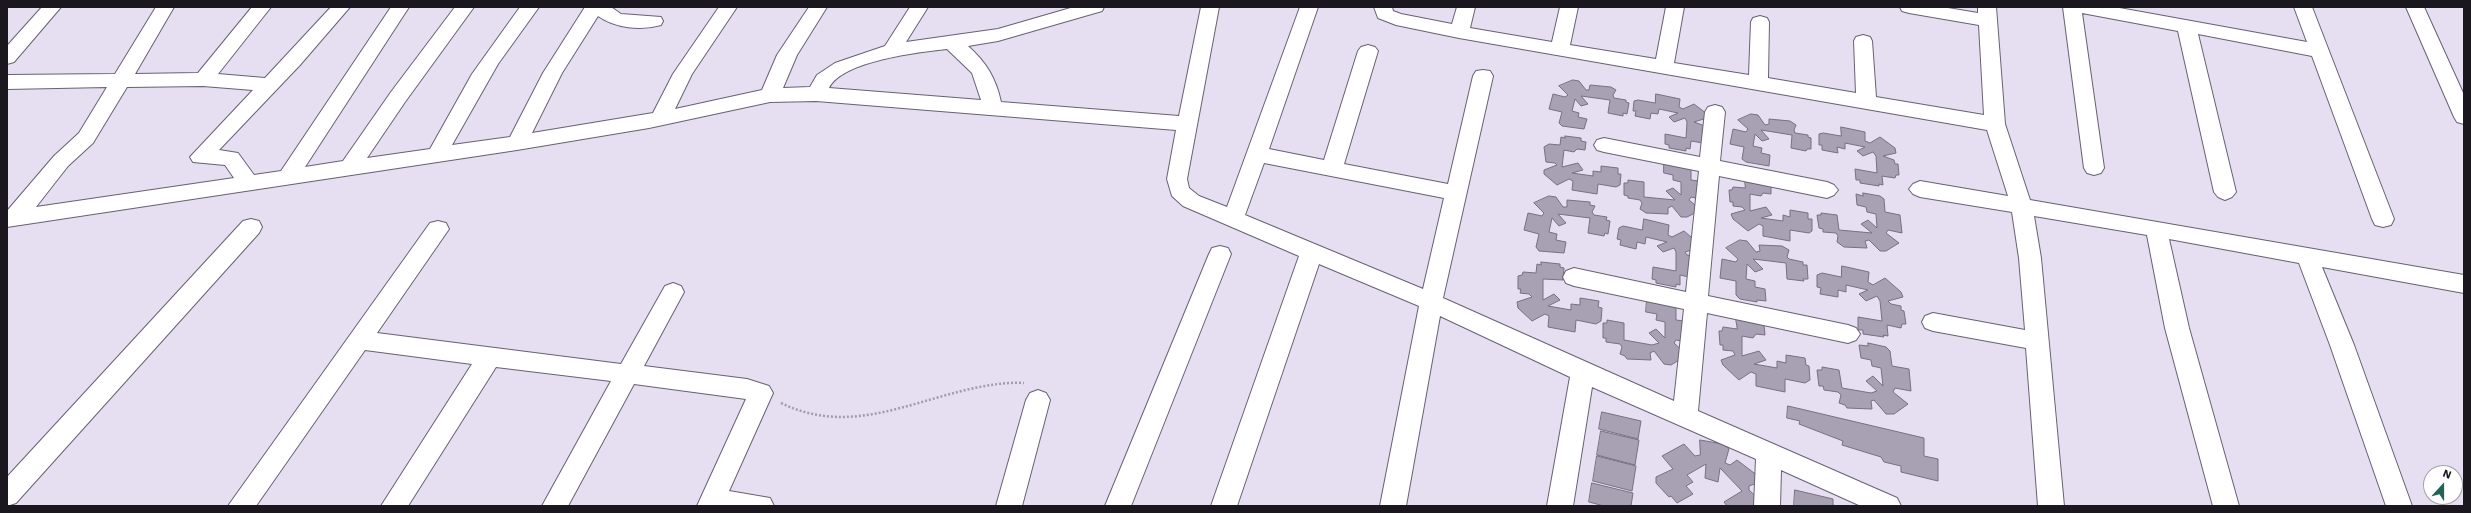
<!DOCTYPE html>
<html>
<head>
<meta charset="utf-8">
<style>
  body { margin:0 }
  #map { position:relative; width:2471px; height:513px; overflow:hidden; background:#e6def1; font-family:"Work Sans",sans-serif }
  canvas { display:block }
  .frame { position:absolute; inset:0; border:8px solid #1a171e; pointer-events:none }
  .north { position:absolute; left:2423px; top:465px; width:40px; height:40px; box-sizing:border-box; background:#fff; border:1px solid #a3a2a5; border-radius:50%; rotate:21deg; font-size:11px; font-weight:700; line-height:16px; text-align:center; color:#1a171e }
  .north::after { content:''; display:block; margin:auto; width:14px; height:18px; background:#206455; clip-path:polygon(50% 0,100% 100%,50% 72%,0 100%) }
</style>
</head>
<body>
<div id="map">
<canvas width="2471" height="513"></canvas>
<div class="frame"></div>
<div class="north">N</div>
</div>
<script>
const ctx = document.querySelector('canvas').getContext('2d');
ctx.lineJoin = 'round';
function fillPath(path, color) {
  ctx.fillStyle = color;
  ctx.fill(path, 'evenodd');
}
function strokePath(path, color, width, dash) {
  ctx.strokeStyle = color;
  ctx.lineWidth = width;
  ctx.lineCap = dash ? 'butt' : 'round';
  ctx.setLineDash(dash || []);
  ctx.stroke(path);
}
const building = new Path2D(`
  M1573 80 1579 81 1586 90H1589L1590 85 1611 87 1616 90 1613 95 1614 98 1626 100V102L1629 103 1627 114 1623 113V116L1608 113 1610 100 1581 96 1588 104 1581 106 1575 99 1572 111 1579 113 1578 117 1587 119 1584 129 1562 126 1559 123 1562 112 1549 109 1553 94 1565 97 1568 95 1559 86Z
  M1656 94 1680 99 1679 107 1683 109 1694 104 1707 114V118L1694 122 1705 126 1703 143 1691 141 1690 149 1686 148V151L1669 148V145L1665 144V134L1686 138 1687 122 1685 118 1674 122 1669 117 1678 113 1659 109 1658 114 1651 113 1650 119 1635 116 1636 111H1633L1634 101 1638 100 1655 103Z
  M1751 114 1758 115 1765 125 1769 124V119L1790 121 1796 125 1794 130 1795 133 1808 135V137L1811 138V149H1807L1806 151 1791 148 1792 135 1761 130 1769 139 1762 141 1755 134 1753 146 1762 148 1761 153 1770 155 1769 166 1746 162 1742 159 1744 147 1730 144 1733 129 1746 132 1748 129 1738 120Z
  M1841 127 1865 132V141L1870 143 1880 137 1895 148 1896 153 1883 156 1894 160 1895 164H1898L1899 175H1896L1895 178 1882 176 1883 185 1879 184V186L1860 183V180H1856L1855 169 1877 173 1876 156 1873 152 1863 156 1857 151 1865 147 1845 143V149L1837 147 1838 153 1822 150V145H1819V134L1823 133 1841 136Z
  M1565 136 1581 138V141L1586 142 1585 150 1577 149 1574 152 1564 150 1562 167 1578 163 1583 170 1572 173 1593 176V171L1601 172V166L1618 168V174H1621L1620 185 1616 187 1598 184 1597 194 1572 190 1573 181 1569 179 1557 185 1544 174V170L1557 165 1555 163 1546 162 1544 147 1549 144 1560 145 1561 137 1565 138Z
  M1664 163 1691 168V180L1706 182 1705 200 1691 197 1689 200 1701 210 1687 217H1681L1672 206 1668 208V214L1646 213 1640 209 1642 203 1640 200 1628 198V196L1624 195V183H1628V180L1644 182V197L1675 200 1666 191 1673 188 1681 195V182L1673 180V175L1664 173Z
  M1745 180 1771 185V194L1763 193 1761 196 1750 194V211L1766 207 1772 215 1761 218 1783 221V215L1790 217V210L1808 213V219H1812V231L1809 233 1790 230V241L1763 236V226L1759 224 1748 231 1733 219 1731 214 1745 210 1742 207 1733 206V202H1730L1729 190H1732L1733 187 1745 188Z
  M1863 193 1880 196 1884 199 1885 212 1900 215 1902 233 1888 230 1886 233 1899 243 1886 251H1880L1869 240 1865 241 1867 248 1844 247 1837 242 1838 236 1836 233 1823 232V229L1819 228 1817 215H1821V213L1837 215 1839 230 1872 233 1861 224 1868 220 1877 228 1876 214 1867 212 1866 207 1857 205 1856 194 1863 196Z
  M1549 196 1556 197 1563 207H1567V200L1590 202V205L1595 206 1592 212 1594 215 1607 217 1606 220 1610 221 1608 234 1605 233 1604 236 1588 233 1590 218 1558 214 1566 223 1559 226 1552 218 1549 232 1557 234 1556 240 1566 242 1564 253 1539 251 1536 247 1539 234 1524 230 1528 213 1542 216 1544 213 1534 203Z
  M1644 219 1669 225 1668 235 1672 237 1684 231 1698 243 1699 248 1685 252 1687 255 1696 257 1693 278 1680 275V285L1676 284V287L1656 283V280L1652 279 1653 267 1676 271V252L1674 248 1663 252 1657 246 1667 242 1646 237 1645 244 1637 242 1636 249 1620 245 1621 240 1617 239 1619 228 1623 226 1642 230Z
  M1740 240 1747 241 1756 252 1760 251 1759 245 1782 246 1789 250 1787 257 1789 259 1803 262V265H1807L1808 279H1803L1804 281 1787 279 1786 263 1753 259 1763 269 1755 272 1747 264 1746 279 1755 281V287L1765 289 1766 301 1757 300V302L1740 299 1736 295V281L1720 278 1722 259 1736 262 1738 259 1726 248Z
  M1541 262 1560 264V267L1564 268 1563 280 1543 279V300L1554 294 1560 300 1548 306 1571 310V304L1580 305V298L1599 301 1598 307 1602 308 1601 321 1596 324 1576 320 1575 332 1548 327 1549 316 1545 314 1532 321 1518 308 1517 302 1532 297 1529 294 1520 293 1521 289H1518V276L1522 275 1523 272 1536 273 1537 264 1541 265Z
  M1842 266 1869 272 1868 282 1873 285 1885 278 1901 292 1903 297 1888 301 1891 304 1901 306V310L1904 311 1906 324H1902L1901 328 1887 325 1888 336 1883 335 1884 337 1863 334V330H1858V317L1882 321 1880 301 1877 296 1866 301 1859 294 1868 290 1846 285V292L1838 290V297L1820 294 1821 288 1817 287V275L1822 273 1841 277Z
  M1647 299 1676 305V320L1692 322 1691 343 1676 340 1674 343 1687 355 1671 365 1664 364 1654 351 1650 353 1651 360 1627 359 1625 356 1620 354 1622 347 1620 344 1606 342V338H1603V323H1607V320L1624 323V340L1652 345 1659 343 1649 333 1656 329 1665 338V322L1656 320 1657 314 1646 312Z
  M1736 319 1764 325 1765 335 1756 334 1753 338 1742 336V356L1759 351 1766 360 1754 364 1777 368V361L1786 363V355L1805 358 1806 365 1809 366 1810 380 1805 383 1785 379V392L1756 386V374L1751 372 1739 380 1723 365 1721 360 1735 355 1733 351 1723 350V345H1720L1719 331H1722L1723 327 1737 329Z
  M1868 343 1886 347 1890 351 1892 366 1909 369 1911 391 1895 388 1893 392 1908 404 1894 414H1886L1874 400 1871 401 1872 409 1847 408 1845 405 1839 403 1841 395 1838 392 1824 390 1823 386H1819L1817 370H1822V367L1839 370 1842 388 1871 393 1877 391 1866 381 1873 376 1883 386 1881 368 1872 366 1871 360 1861 358 1859 345 1868 346Z
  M1788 406 1924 438V456L1938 459V481L1901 472V466L1884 462 1881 457 1842 445 1843 441 1799 424 1800 421 1787 418Z
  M1602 412 1641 421 1638 439 1599 429Z
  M1601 431 1639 440 1635 465 1597 455Z
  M1700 440 1723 444 1729 449 1725 463 1730 465 1737 460 1758 476 1760 482 1749 486V490L1762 502 1760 506H1727L1724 502 1742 491 1720 468 1718 482 1705 478 1706 464 1687 475 1693 482 1686 486 1693 494 1677 503 1671 496 1669 497 1656 483V477L1673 469 1662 456 1684 444 1695 456 1700 455Z
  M1597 456 1636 466 1632 491 1593 481Z
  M1592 483 1633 493 1631 506H1604L1589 502Z
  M1795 490 1833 499V505L1836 506H1794Z`);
fillPath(building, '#a8a1b3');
strokePath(building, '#777081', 1);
const minor = new Path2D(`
  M42 7H61L14 62 7 64V46Z
  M156 7H174L135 74 198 73 252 7H271L218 74 265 78 331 7H350L300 65 219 150 238 153 254 175 281 171 391 7H409L305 167 343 161 391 92 455 7H474L405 102 367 158 430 149 472 74 520 7H539L498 64 452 145 510 137 543 73 585 7H611L621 14 661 17 663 21 661 25C640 31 615 28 598 16L562 73 532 133 653 113 673 74 719 7H737L692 74 675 109 762 90 777 55 809 7H827L797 55 783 88 810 87 817 75 835 63 885 46 910 7H928L906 42 998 29 1074 7H1104L1102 11 998 41 968 46C986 62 996 78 1001 102L1179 116 1201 7H1219L1187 179 1189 188 1199 196 1227 207 1300 7H1318L1269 149 1324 160 1358 51 1361 47 1368 45 1375 47 1378 51 1344 164 1448 184 1473 76 1476 71 1483 70 1490 71 1493 76 1443 298 1674 401 1684 309 1574 286 1566 283 1563 277 1566 271 1574 268 1686 292 1699 171 1604 152 1597 150 1594 145 1597 140 1604 138 1700 157 1705 112 1708 107 1715 105 1722 107 1725 112 1720 161 1827 182 1834 185 1838 190 1834 195 1827 198 1719 176 1708 296 1848 325 1856 328 1860 334 1856 340 1848 343 1707 313 1698 411 1897 498 1901 506H1861L1781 470 1780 506H1754L1756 459 1592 387 1573 506H1547L1570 377 1440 316 1406 506H1380L1419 306 1319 264 1237 506H1211L1299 256 1183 206 1172 196 1167 179 1176 130 816 101 770 102 649 128 517 150 7 227V211L54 156 79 133 107 87 7 89V75L115 74ZM947 49 972 73 981 100 829 88C842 61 919 52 947 49ZM203 86 253 90 190 157 193 162 225 165 234 178 36 207 68 166 93 143 127 87ZM1264 163 1444 198 1423 289 1245 215Z
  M1374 7H1392L1393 11 1401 14 1452 24 1457 7H1475L1470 28 1552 42 1560 7H1578L1570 45 1656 59 1666 7H1684L1674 63 1749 75 1751 22 1753 18 1760 16 1767 18 1769 22 1768 78 1856 93 1854 41 1856 37 1863 35 1870 37 1872 41 1876 97 1984 115 1979 25 1909 13 1902 11 1900 7H1942L1978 13V7H1996L2005 124 2030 200 2464 275V293L2322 267 2354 345 2412 506H2386L2330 345 2299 263 2169 239 2189 328 2239 506H2213L2165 328 2147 235 2034 216 2041 258 2064 506H2038L2026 348 1933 331 1925 328 1922 322 1925 316 1933 313 2025 330 2019 258 2012 212 1920 197 1913 194 1909 189 1913 184 1920 181 2008 196 1987 130 1459 38 1396 25 1378 18Z
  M2063 7H2114L2307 42 2294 7H2312L2394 219 2391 225 2383 227 2375 225 2372 219 2312 56 2198 34 2236 192 2232 197 2225 200 2218 197 2214 192 2178 31 2082 13 2104 168 2101 173 2094 175 2087 173 2084 168Z
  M2406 7H2424L2464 95V124L2457 122 2454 117Z
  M251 219 259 221 262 227 259 233 16 503 7 506V477L243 221Z
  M438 221 446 223 449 229 377 333 621 364 665 286 673 283 681 286 684 292 644 366 747 379 769 386 773 393 729 491 770 498 774 506H697L746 399 634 384 568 506H542L611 381 496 367 408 506H381L472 364 365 350 256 506H228L430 223Z
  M1220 246 1228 248 1231 254 1131 506H1105L1209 254 1212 248Z
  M1038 390 1046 393 1050 400 1022 506H996L1026 400 1030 393Z`);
strokePath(minor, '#686172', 2);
strokePath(new Path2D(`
  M781 403C847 435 904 404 970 389 988 385 1006 382 1024 383`), '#a29cab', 2.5, [2, 2]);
fillPath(minor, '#fff');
</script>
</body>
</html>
